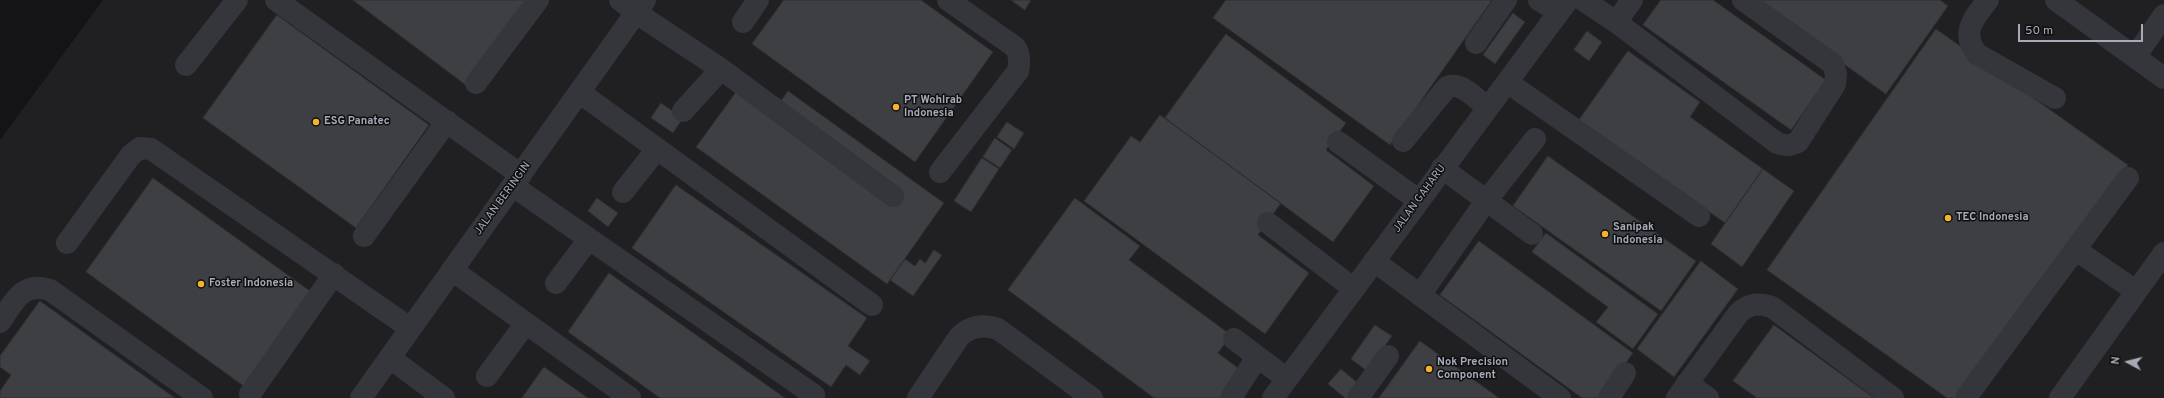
<!DOCTYPE html>
<html>
<head>
<meta charset="utf-8">
<style>
  body { margin:0 }
  #map { position:relative; width:2164px; height:398px; overflow:hidden; background:#141416; font-family:Overpass,sans-serif }
  canvas { display:block }
  .north { position:absolute; left:2108px; top:342px; width:40px; height:40px; -webkit-text-stroke:3px #0f0f11; paint-order:stroke; rotate:277deg; font-size:11px; font-weight:700; line-height:16px; text-align:center; color:#a6abb7 }
  .north::after { content:''; display:block; margin:auto; width:14px; height:18px; background:#a6abb7; clip-path:polygon(50% 0,100% 100%,50% 72%,0 100%) }
  .scale { position:absolute; left:2018px; top:24px; width:125px; height:18px; box-sizing:border-box; border:2px solid #a6abb7; border-top:0; padding-left:5px; font-size:12px; line-height:14px; white-space:nowrap; color:#a6abb7; -webkit-text-stroke:3px #0f0f11; paint-order:stroke }
</style>
</head>
<body>
<div id="map">
<canvas width="2164" height="398"></canvas>
<div class="north">N</div>
<div class="scale">50 m</div>
</div>
<script>
const ctx = document.querySelector('canvas').getContext('2d');
ctx.lineJoin = 'round';
function fillPath(path, color) {
  ctx.fillStyle = color;
  ctx.fill(path, 'evenodd');
}
function strokePath(path, color, width, dash) {
  ctx.strokeStyle = color;
  ctx.lineWidth = width;
  ctx.lineCap = dash ? 'butt' : 'round';
  ctx.setLineDash(dash || []);
  ctx.stroke(path);
}
function drawText(font, color, halo, rows, align = 'center') {
  ctx.font = font + ' Overpass,sans-serif';
  ctx.lineWidth = 3;
  ctx.setLineDash([]);
  ctx.textBaseline = 'middle';
  ctx.strokeStyle = halo;
  ctx.fillStyle = color;
  for (const [text, x, y, turn = 0] of rows) {
    ctx.save();
    ctx.translate(x, y);
    ctx.rotate((+turn || 0) * Math.PI / 180);
    ctx.textAlign = isNaN(turn) ? turn : align;
    if (halo) ctx.strokeText(text, 0, 0);
    ctx.fillText(text, 0, 0);
    ctx.restore();
  }
}
fillPath(new Path2D(`
  M103 0H2164V398H0V140Z`), '#202023');
const building = new Path2D(`
  M353 0H536L470 88Z
  M784 0H921L993 52 915 162 752 44Z
  M1011 0H1031L1025 10Z
  M1226 0H1492L1390 145 1213 18Z
  M1661 0H1713L1826 80 1791 130 1643 25Z
  M1755 0H1940L1948 6 1886 94Z
  M1513 13 1525 22 1495 64 1483 55Z
  M277 15 429 125 356 228 203 118Z
  M1936 29 2128 165 1965 398H1947L1767 270Z
  M1587 31 1602 42 1589 61 1574 50Z
  M1226 34 1346 123 1326 150 1374 186 1333 242 1165 118Z
  M1628 51 1700 102 1690 117 1763 169 1725 223 1579 120Z
  M788 91 944 203 887 284 696 147 736 92 770 117Z
  M661 103 683 118 673 133 651 118Z
  M1160 115 1281 203 1258 235 1309 273 1265 334 1084 201 1131 136 1140 142Z
  M1007 122 1024 133 1014 149 997 137Z
  M995 138 1012 150 1000 168 983 157Z
  M1548 156 1696 261 1661 311 1513 206Z
  M982 158 999 169 971 212 954 201Z
  M1763 169 1794 191 1742 267 1711 244Z
  M153 178 317 296 249 390 86 272Z
  M676 185 867 318 848 346 870 361 860 375 846 365 831 387 632 248Z
  M597 198 618 213 608 227 588 211Z
  M1075 198 1140 246 1129 260 1231 335 1218 353 1242 371 1222 398H1154L1008 290Z
  M1546 233 1658 314 1633 349 1596 322 1608 307 1532 252Z
  M1479 241 1633 353 1601 398H1582L1440 295Z
  M934 250 942 255 913 296 890 280 905 259 915 266 920 259 925 263Z
  M1701 261 1738 289 1674 377 1637 349Z
  M609 273 785 398H660L568 332Z
  M40 301 175 398H0V391L11 375 0 367V356Z
  M1375 325 1392 336 1367 371 1351 359Z
  M1774 325 1874 398H1757L1733 381Z
  M1420 341 1499 398H1379Z
  M544 367 588 398H522Z
  M1341 369 1360 385 1350 398H1345L1328 384Z`);
fillPath(building, '#3e3f43');
strokePath(building, '#2e2e32', 1);
strokePath(new Path2D(`
  M276 0 521 175
  M620 0 635 12 721 69 893 196
  M1539 0 1559 12
  M1583 0 1616 22 1777 143C1785 146 1790 146 1798 142L1835 84 1836 74 1833 64 1743 0
  M1988 0C1974 18 1960 32 1977 54L2055 98
  M2056 0 2164 78
  M743 22 758 0
  M1616 22 1632 0
  M1476 43 1506 0
  M2135 57 2164 15
  M186 65 237 0
  M1507 82 1699 216
  M476 83 538 0
  M579 92 872 305
  M683 111 721 69
  M1403 141 1447 87C1461 81 1476 99 1487 107
  M1338 142 1418 200
  M1442 168 1532 234
  M940 172 1018 71C1020 62 1020 54 1015 47L948 0
  M513 186 814 395
  M623 192 657 149
  M1268 223 1354 289
  M364 236 447 121
  M67 243 131 155 140 148 151 149 410 328
  M2076 250 2136 291
  M1374 261 1560 398
  M452 270 630 398
  M556 283 589 239
  M1420 295 1486 201 1535 139
  M0 322C14 302 22 281 50 290L202 398
  M1234 339 1287 379
  M390 358 444 398
  M487 376 526 323
  M1687 383 1708 398
  M250 394 334 274
  M1967 396 2128 178
  M361 398 645 0
  M918 398 959 337C970 326 983 324 998 329L1092 398
  M1231 398 1257 357
  M1273 398 1568 0
  M1358 398 1388 356
  M1609 398 1625 373
  M1677 398 1738 314C1748 303 1758 303 1772 307L1893 398
  M2060 398 2164 253`), '#35363b', 22);
for (const [x, y, r, color] of [
  [896,107,4,"#f7b12c"],
  [316,122,4,"#f7b12c"],
  [1948,218,4,"#f7b12c"],
  [1605,234,4,"#f7b12c"],
  [201,284,4,"#f7b12c"],
  [1429,369,4,"#f7b12c"]
]) {
  const dot = new Path2D();
  dot.arc(x, y, r, 0, 2 * Math.PI);
  ctx.fillStyle = color;
  ctx.fill(dot);
  strokePath(dot, '#0f0f11', 1.5);
}
drawText('bold 11px', '#a6abb7', '#0f0f11', [
  ["PT Wohlrab",904,101],
  ["Indonesia",904,114],
  ["ESG Panatec",324,122],
  ["TEC Indonesia",1956,218],
  ["Sanipak",1613,228],
  ["Indonesia",1613,241],
  ["Foster Indonesia",209,284],
  ["Nok Precision",1437,363],
  ["Component",1437,376]
], 'left');
drawText('11px', '#a6abb7', '#0f0f11', [
  ["JALAN BERINGIN",503,199,-54],
  ["JALAN GAHARU",1420,199,-54]
]);
</script>
</body>
</html>
